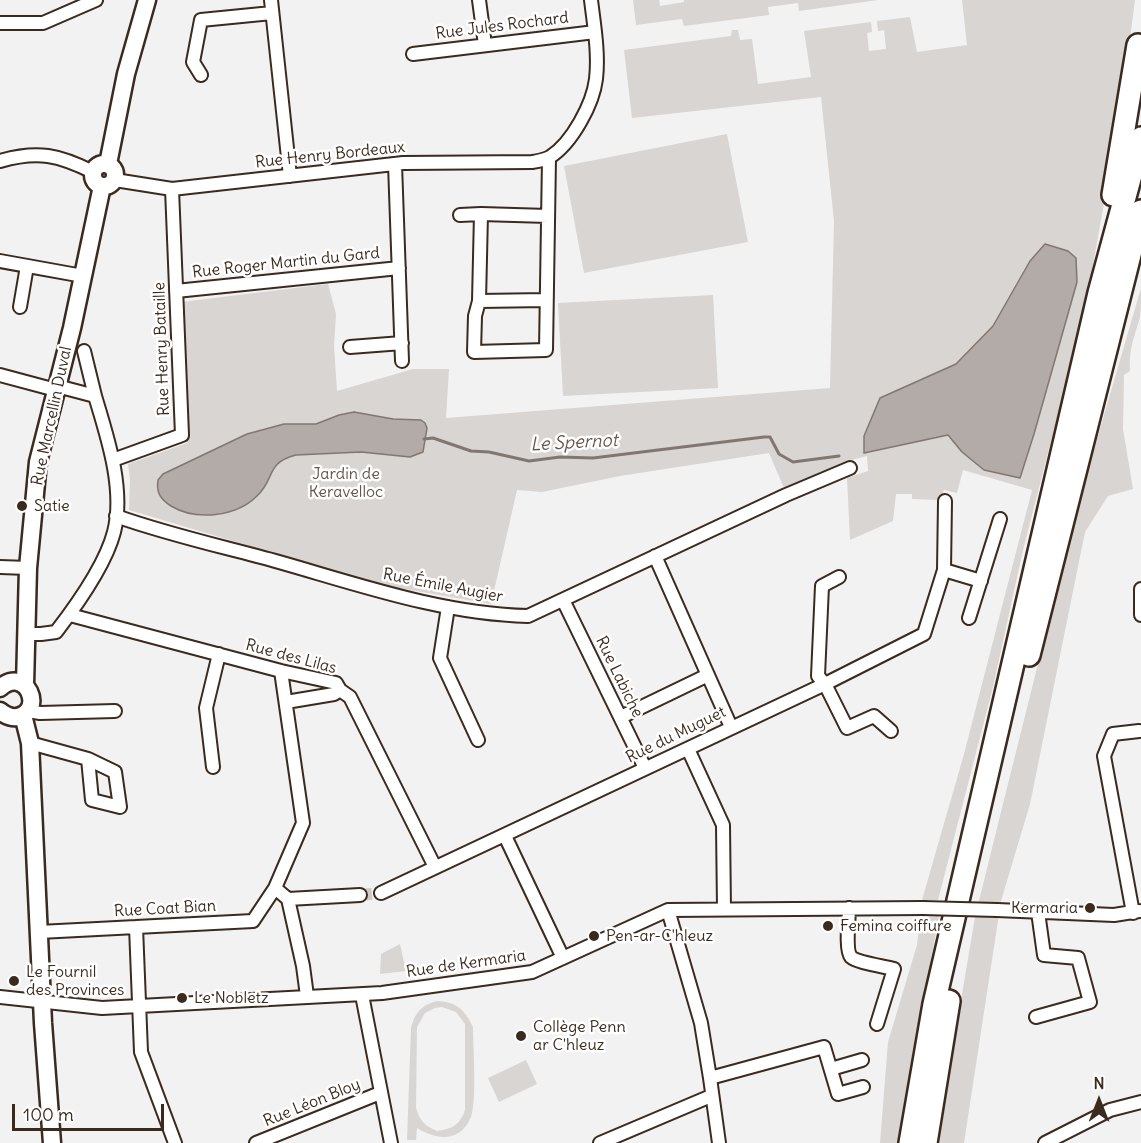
<!DOCTYPE html>
<html>
<head>
<meta charset="utf-8">
<style>
  body { margin:0 }
  #map { position:relative; width:1141px; height:1143px; overflow:hidden; background:#f3f2f2; font-family:Delius,sans-serif }
  canvas { display:block }
  .north { position:absolute; left:1069px; top:1071px; width:60px; height:60px; -webkit-text-stroke:4px #fff; paint-order:stroke; rotate:0deg; font-size:16px; font-weight:700; line-height:24px; text-align:center; color:#3b2a1e }
  .north::after { content:''; display:block; margin:auto; width:21px; height:27px; background:#3b2a1e; clip-path:polygon(50% 0,100% 100%,50% 72%,0 100%) }
  .scale { position:absolute; left:12px; top:1104px; width:152px; height:27px; box-sizing:border-box; border:3px solid #3b2a1e; border-top:0; padding-left:8px; font-size:18px; line-height:21px; white-space:nowrap; color:#3b2a1e; -webkit-text-stroke:4px #fff; paint-order:stroke }
</style>
</head>
<body>
<div id="map">
<canvas width="1141" height="1143"></canvas>
<div class="north">N</div>
<div class="scale">100 m</div>
</div>
<script>
const ctx = document.querySelector('canvas').getContext('2d');
ctx.lineJoin = 'round';
function fillPath(path, color) {
  ctx.fillStyle = color;
  ctx.fill(path, 'evenodd');
}
function strokePath(path, color, width, dash) {
  ctx.strokeStyle = color;
  ctx.lineWidth = width;
  ctx.lineCap = dash ? 'butt' : 'round';
  ctx.setLineDash(dash || []);
  ctx.stroke(path);
}
function drawText(font, color, halo, rows, align = 'center') {
  ctx.font = font + ' Delius,sans-serif';
  ctx.lineWidth = 5;
  ctx.setLineDash([]);
  ctx.textBaseline = 'middle';
  ctx.strokeStyle = halo;
  ctx.fillStyle = color;
  for (const [text, x, y, turn = 0] of rows) {
    ctx.save();
    ctx.translate(x, y);
    ctx.rotate((+turn || 0) * Math.PI / 180);
    ctx.textAlign = isNaN(turn) ? turn : align;
    if (halo) ctx.strokeText(text, 0, 0);
    ctx.fillText(text, 0, 0);
    ctx.restore();
  }
}
fillPath(new Path2D(`
  M633 0H659L660 6 684 2V0H878L799 11 798 3 768 7 769 15 684 26 682 19 636 25Z
  M962 0H1135L1129 46 1132 48 1085 309 1023 550 993 687 938 900H922L964 754 1032 490 963 470 957 493 944 490 939 500 912 499V494H896L893 521 850 540 847 478 868 471 867 456 844 462 784 488 769 453 620 476 542 492 517 490 491 604 399 588 307 563 129 510 130 480 128 464 187 443 181 302 328 284 336 314 334 346 337 391 413 369H449L446 418 830 388 834 221 821 97 632 118 624 50 731 36 732 30H738L740 40 752 39 758 84 811 77 804 31 871 22 872 32 867 33 869 51 886 49 884 30 878 31 877 21 910 17 917 52 967 45Z
  M727 134 748 242 584 273 564 166Z
  M1141 288C1141 297 1141 308 1140 317 1134 339 1129 347 1130 371L1124 375 1123 429 1133 489 1108 496 1085 532 1030 804 1001 901 964 1143H937L975 917 999 820 1077 508Z
  M713 295 718 388 563 396 558 303Z
  M939 916 919 1025 901 1143H880L888 1042 917 945 920 917Z
  M400 944 406 971 380 974 381 954Z
  M437 1001C457 1002 465 1010 473 1027 473 1047 477 1100 471 1117 460 1143 437 1140 417 1128L416 1140H407L411 1028C415 1012 422 1005 437 1001ZM442 1007 456 1012 465 1024V1110C460 1125 452 1129 437 1131 425 1126 420 1121 416 1108L417 1027 425 1013 435 1008Z
  M526 1060 537 1084 499 1102 488 1078Z`), '#d8d5d2');
const water = new Path2D(`
  M1045 244 1068 251 1076 258 1077 282 1034 434 1020 478 984 470 962 452 948 435 864 453V436L880 398 956 364 993 326 1030 261Z
  M354 412 393 419 421 420 425 423 427 428 423 452 410 457 361 452 296 455C265 463 276 478 257 496 236 517 196 521 171 506 160 499 156 492 158 480L163 474 247 434 284 424H316L339 415Z`);
fillPath(water, '#b2aba7');
strokePath(water, '#827770', 1.5);
strokePath(new Path2D(`
  M424 439 433 438 471 451 489 452 529 461 560 457 593 458 764 437H770L779 454 793 462 839 456`), '#827770', 3);
strokePath(new Path2D(`
  M360 895 381 893`), '#cecac8', 12, [12, 6]);
const street = new Path2D(`
  M271 0 290 176
  M479 0 485 45
  M0 23H43L96 0
  M413 54 595 32
  M201 75 193 62 201 20 272 13
  M0 161C38 150 59 155 93 172
  M395 164 402 361
  M115 180 172 189 403 163 532 162C538 161 545 160 550 157 572 143 593 104 596 79 599 53 594 25 591 0
  M460 215 481 214
  M548 216 481 214 479 301 475 316 474 352 546 350 549 158
  M0 261 83 276
  M176 291 399 268
  M479 301 546 300
  M20 307 27 266
  M350 347 402 343
  M84 351 95 396
  M0 375 56 390
  M113 460 182 435 172 189
  M116 516C169 535 225 547 279 562 360 585 443 614 528 616L786 495 850 468
  M655 556 731 727
  M0 567 28 568
  M944 570 945 501
  M839 577 822 586 818 676 825 684 847 728 874 716 891 731
  M1141 589V615
  M563 600 645 768
  M448 607 440 658 478 740
  M70 615 281 671 336 683 340 690 350 697 435 867
  M969 618 1000 519
  M26 634H41L56 632C76 606 106 563 114 532 125 489 107 436 95 396L57 386
  M286 702 334 694 340 690
  M28 711 40 713 115 711
  M621 717 708 675
  M30 743 88 759 92 800 120 807 115 772 88 759
  M688 749 723 825 724 909
  M213 767 206 708 219 654
  M505 836 563 958
  M275 888 288 899 303 966 307 996
  M381 893 825 684 924 634 944 570 981 581
  M288 899 360 895
  M849 908C849 918 845 950 851 957 858 963 884 966 894 969L877 1024
  M668 910 701 1023 710 1078 719 1143
  M997 910 1114 915 1139 911
  M1133 913 1104 756 1113 734 1139 731
  M136 927 141 1052 175 1143
  M39 932 253 921 275 888 303 823 281 671
  M362 995 391 1143
  M0 997 102 1008 382 993 532 972 668 910 923 908
  M1036 1017 1090 1002 1078 958 1044 955 1038 912
  M831 1069 862 1060
  M710 1078 824 1047 838 1094 863 1087
  M256 1143 380 1093
  M600 1143 711 1096
  M1045 1143 1110 1110 1141 1102`);
const secondary = new Path2D(`
  M93 175a11 11 0 1 1 22 0a11 11 0 1 1-22 0Z
  M108 164 126 74 147 0
  M25 685 28 568 38 462 72 328 102 186
  M0 688C26 665 46 711 17 717 10 718 5 715 0 711
  M23 715 30 743 43 1023 52 1143`);
const highway = new Path2D(`
  M1113 195 1138 45
  M1029 655 1141 211
  M910 1143 934 1004 1099 293 1141 138
  M926 1143 949 1001`);
strokePath(street, '#3b2a1e', 16);
strokePath(secondary, '#3b2a1e', 21);
strokePath(highway, '#3b2a1e', 26);
strokePath(street, '#fff', 12);
strokePath(secondary, '#fff', 16);
strokePath(highway, '#fff', 21);
const streetBridge = new Path2D(`
  M923 908 997 910`);
strokePath(streetBridge, '#3b2a1e', 16, []);
strokePath(streetBridge, '#fff', 12);
for (const [x, y, r, color] of [
  [22,506,6,"#3b2a1e"],
  [1090,908,6,"#3b2a1e"],
  [828,926,6,"#3b2a1e"],
  [594,936,6,"#3b2a1e"],
  [14,981,6,"#3b2a1e"],
  [182,998,6,"#3b2a1e"],
  [521,1036,6,"#3b2a1e"]
]) {
  const dot = new Path2D();
  dot.arc(x, y, r, 0, 2 * Math.PI);
  ctx.fillStyle = color;
  ctx.fill(dot);
  strokePath(dot, '#fff', 2);
}
drawText('16px', '#3b2a1e', '#fff', [
  ["Rue Jules Rochard",502,26,-7],
  ["Rue Henry Bordeaux",330,155,-6],
  ["Rue Roger Martin du Gard",286,263,-6],
  ["Rue Henry Bataille",162,349,-92],
  ["Rue Marcellin Duval",52,416,-78],
  ["Rue Émile Augier",443,586,11],
  ["Rue des Lilas",291,657,15],
  ["Rue Labiche",619,677,64],
  ["Rue du Muguet",676,735,-26],
  ["Rue Coat Bian",165,909,-3],
  ["Rue de Kermaria",466,964,-8],
  ["Rue Léon Bloy",312,1103,-22]
]);
drawText('16px', '#62554b', '#fff', [
  ["Jardin de",346,474],
  ["Keravelloc",346,492]
]);
drawText('16px', '#3b2a1e', '#fff', [
  ["Satie",34,506],
  ["Kermaria",1078,908,"right"],
  ["Femina coiffure",840,926],
  ["Pen-ar-C'hleuz",606,936],
  ["Le Fournil",26,972],
  ["des Provinces",26,990],
  ["Le Nobletz",194,998],
  ["Collège Penn",533,1027],
  ["ar C'hleuz",533,1045]
], 'left');
drawText('italic 18px', '#65574e', '#fff', [
  ["Le Spernot",574,443,-3]
]);
</script>
</body>
</html>
